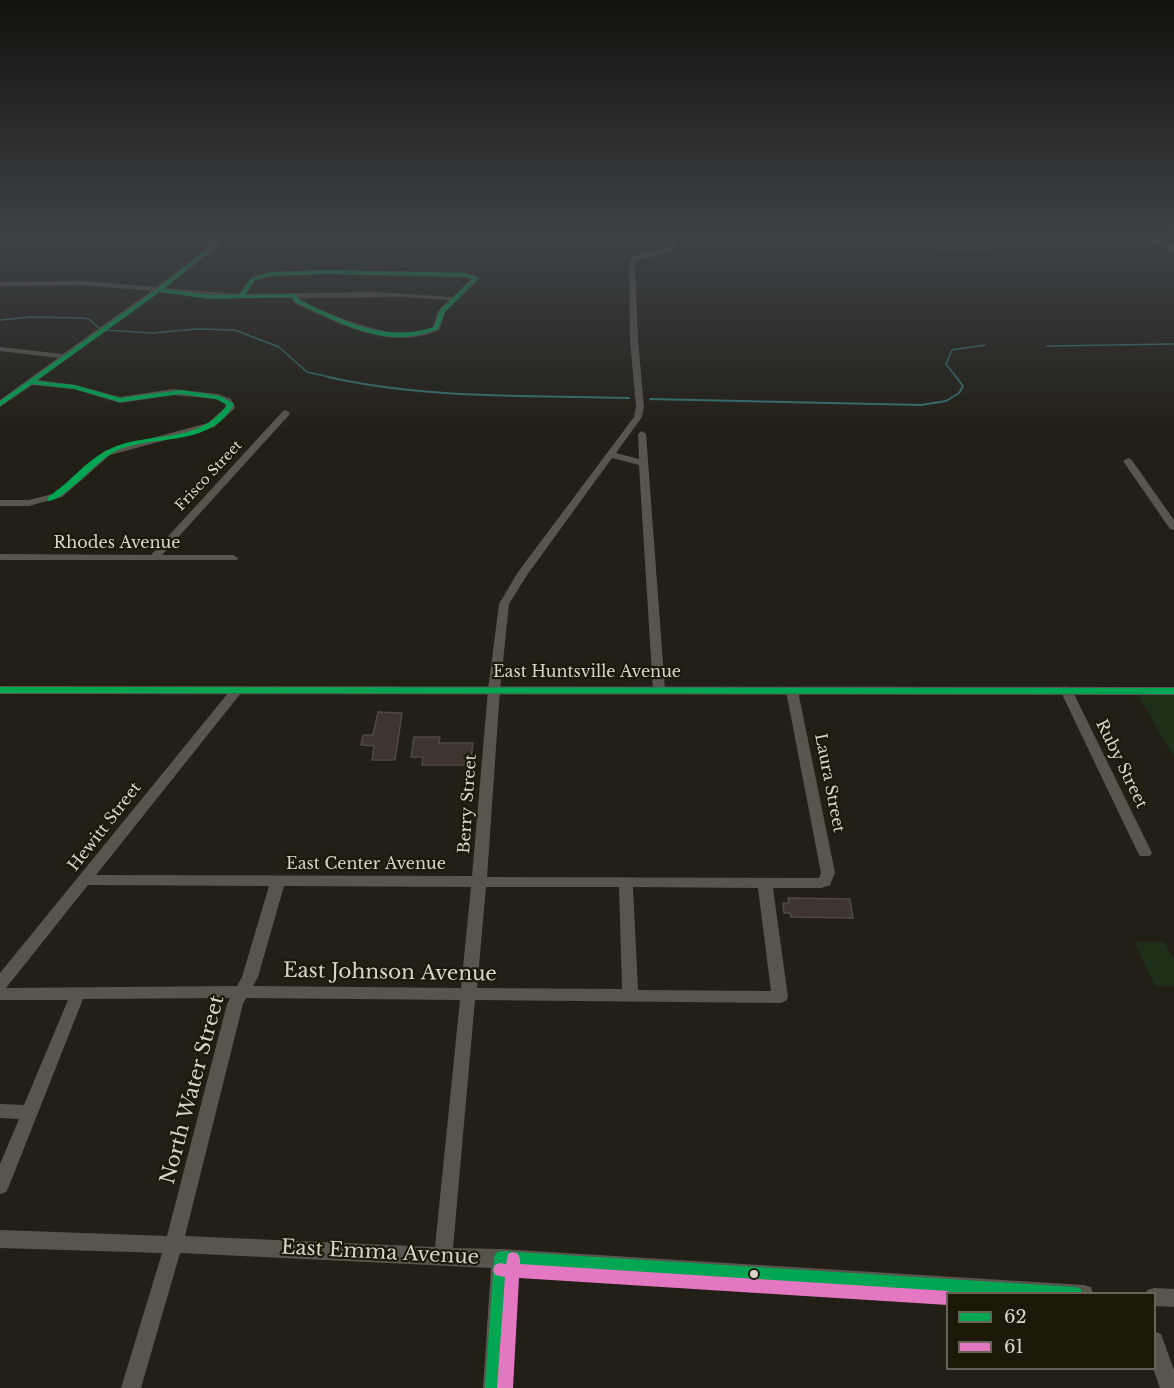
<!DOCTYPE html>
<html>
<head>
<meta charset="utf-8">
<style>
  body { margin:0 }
  #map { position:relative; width:1174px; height:1388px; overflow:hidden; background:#221f17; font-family:"Libre Baskerville",serif }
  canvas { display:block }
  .legend { position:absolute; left:946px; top:1292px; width:210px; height:78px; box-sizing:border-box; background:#1c180a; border:2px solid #676357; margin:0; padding:8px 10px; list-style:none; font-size:18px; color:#d7d4cb }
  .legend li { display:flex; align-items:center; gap:12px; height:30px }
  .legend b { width:30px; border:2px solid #676357 }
</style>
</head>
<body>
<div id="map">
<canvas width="1174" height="1388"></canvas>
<ul class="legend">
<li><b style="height:8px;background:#00a651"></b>62</li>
<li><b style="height:8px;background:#e377c2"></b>61</li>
</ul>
</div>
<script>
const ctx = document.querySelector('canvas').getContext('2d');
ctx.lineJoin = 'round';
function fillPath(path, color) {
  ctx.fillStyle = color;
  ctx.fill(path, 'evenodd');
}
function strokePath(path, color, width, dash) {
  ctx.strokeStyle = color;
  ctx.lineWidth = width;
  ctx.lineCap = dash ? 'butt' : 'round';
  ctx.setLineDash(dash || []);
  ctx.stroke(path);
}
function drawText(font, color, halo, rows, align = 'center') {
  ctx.font = font + ' "Libre Baskerville",serif';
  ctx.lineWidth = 4.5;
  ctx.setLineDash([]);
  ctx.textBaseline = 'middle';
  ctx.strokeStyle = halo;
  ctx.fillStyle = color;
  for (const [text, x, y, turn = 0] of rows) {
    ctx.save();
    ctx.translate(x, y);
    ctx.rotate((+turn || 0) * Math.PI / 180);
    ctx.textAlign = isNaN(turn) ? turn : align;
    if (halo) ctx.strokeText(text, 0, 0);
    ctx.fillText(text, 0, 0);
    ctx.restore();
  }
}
fillPath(new Path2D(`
  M781 239H867L871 248 784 247Z
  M929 239H985L994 250H936Z
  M1136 691H1174V758Z
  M1135 942H1165L1174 961V986H1155Z`), '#1e2f19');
strokePath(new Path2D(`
  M0 320 31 317 83 318 89 319 100 329
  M106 330 152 333 197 329 235 330 279 347 307 372 334 378
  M1047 346 1174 344
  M957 378 946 364 952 350 985 345`), '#347070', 1.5);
strokePath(new Path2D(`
  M328 377C425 399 529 395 629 398
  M650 399 921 405 946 401 959 393 963 386 956 377`), '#347070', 2);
const building = new Path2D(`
  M378 712 402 713 395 760H372L374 746 361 745 363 735H373Z
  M414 737H440L439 743H473L470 765H422L423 757H411Z
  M788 898 850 899 853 918 791 917 790 913H784L783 903H789Z`);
fillPath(building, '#3e3430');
strokePath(building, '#4f4a46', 1.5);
fillPath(new Path2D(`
  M0 239H136L133 241 0 242Z
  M199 239H230L225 241 218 248 164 288 239 294 251 278 271 272 327 270 466 273 480 278 445 312 439 330C391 352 338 323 294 303L292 298 221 297 159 292 38 380 75 385 120 397 173 389 218 394 231 399 235 407 234 409 214 427 110 455 62 497 29 506H0V500H29L56 493 104 451 208 423 226 407 225 403 216 399 173 395 120 403 74 389 32 385 0 407V400L58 358 0 351V347L63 354 151 291 82 285 0 286V282L82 281 156 287 218 241H202ZM327 274 466 277 471 279 453 297 375 292 246 294 255 280 271 276ZM402 297 449 300 438 311 433 327C424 331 416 334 406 334 382 334 317 312 299 298Z
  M672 239H678L673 251 635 261 638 340 644 407 642 417 616 453 639 459 638 434 642 431 646 434 665 690 659 694 653 690 639 465 612 458 527 575 509 604 500 690 487 877 819 878 821 873 786 691 792 687 798 691 835 873 830 885 821 888H773L788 997 786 1001 780 1003 475 1000 453 1248 501 1249 1084 1285 1091 1287 1093 1294 948 1295 510 1269 503 1388H483L491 1268 180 1253 141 1388H121L162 1253 0 1248V1230L167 1236 227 1004 230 998 83 999 9 1186 6 1192 0 1194V1164L19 1119 0 1118V1104L24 1105 68 1000H0V973L233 687 237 686 243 690 241 693 96 875 472 876 488 690 499 604 518 572 634 417 636 407 630 340 629 260 635 256 668 249ZM88 885 269 886 242 977 237 986 6 988ZM284 886 471 887 461 988 253 986 258 977ZM486 887H619L622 989 477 988ZM633 887 758 888 771 991 638 990ZM246 998 460 1000 435 1247 185 1236 243 1004Z
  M286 410 290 413 289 415 162 555H233L238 558 237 560H0V554L151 555 283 411Z
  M1128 458 1131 459 1174 520V530L1170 529 1123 461Z
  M1066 686 1072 690 1152 853 1150 856H1140L1138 853 1060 690Z
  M1154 1288 1174 1289V1307L1154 1306V1294H1146L1147 1290Z
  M1154 1331 1161 1334 1174 1370V1388H1160L1153 1368Z`), '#59554e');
fillPath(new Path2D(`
  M1146 239H1156L1174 246V251Z
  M0 686 1174 687V695L0 694Z`), '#5b554d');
fillPath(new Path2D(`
  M0 239H135L133 240 0 241Z
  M219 239 223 240 164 289 209 295H239L251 278 271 272 327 270 466 273 479 278 445 312 438 329C426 333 414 337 401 337 364 338 328 317 295 302L292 297 209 299 160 292 36 381 75 385 120 398 181 390 220 396 234 404C231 409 227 415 223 419 194 446 148 435 114 452 96 461 64 501 48 501V497C70 483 86 460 110 449 150 430 197 446 227 405L216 399 181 394 120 402 74 389 32 384 0 406V401L157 289ZM327 274 466 277 472 279 440 310 434 327C383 343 344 321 299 300L296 294 245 295 255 280 271 276Z
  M0 687 1174 688V694L0 693Z
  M501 1251 1076 1287 1081 1289 1083 1294H958L508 1265 501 1388H485L494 1258 496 1253Z`), '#00a651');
fillPath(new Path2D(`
  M513 1252 518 1254 520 1259V1264L948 1291 953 1294H948V1305L519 1278 513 1388H497L505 1277 495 1275 493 1270 495 1265 500 1263 506 1264 508 1254Z`), '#e377c2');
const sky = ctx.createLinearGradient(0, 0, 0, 433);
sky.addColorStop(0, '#13110d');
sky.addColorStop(0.55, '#3e4247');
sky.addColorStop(1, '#3e424700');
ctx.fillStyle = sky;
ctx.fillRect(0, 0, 1174, 433);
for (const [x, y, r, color] of [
  [754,1274,5,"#d7d4cb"]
]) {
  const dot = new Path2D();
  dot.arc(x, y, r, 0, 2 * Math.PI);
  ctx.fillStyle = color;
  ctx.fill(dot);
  strokePath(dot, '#1c180a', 2);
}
drawText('14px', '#d7d4cb', '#1c180a', [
  ["Frisco Street",209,476,-47]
]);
drawText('16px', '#d7d4cb', '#1c180a', [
  ["Rhodes Avenue",117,543],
  ["East Huntsville Avenue",587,672],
  ["Ruby Street",1121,764,64],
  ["Laura Street",829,783,79],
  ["Berry Street",468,804,-86],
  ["Hewitt Street",105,827,-52],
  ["East Center Avenue",366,864]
]);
drawText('20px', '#d7d4cb', '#1c180a', [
  ["East Johnson Avenue",390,973,1],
  ["North Water Street",193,1090,-75],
  ["East Emma Avenue",380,1253,3]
]);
</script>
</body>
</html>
